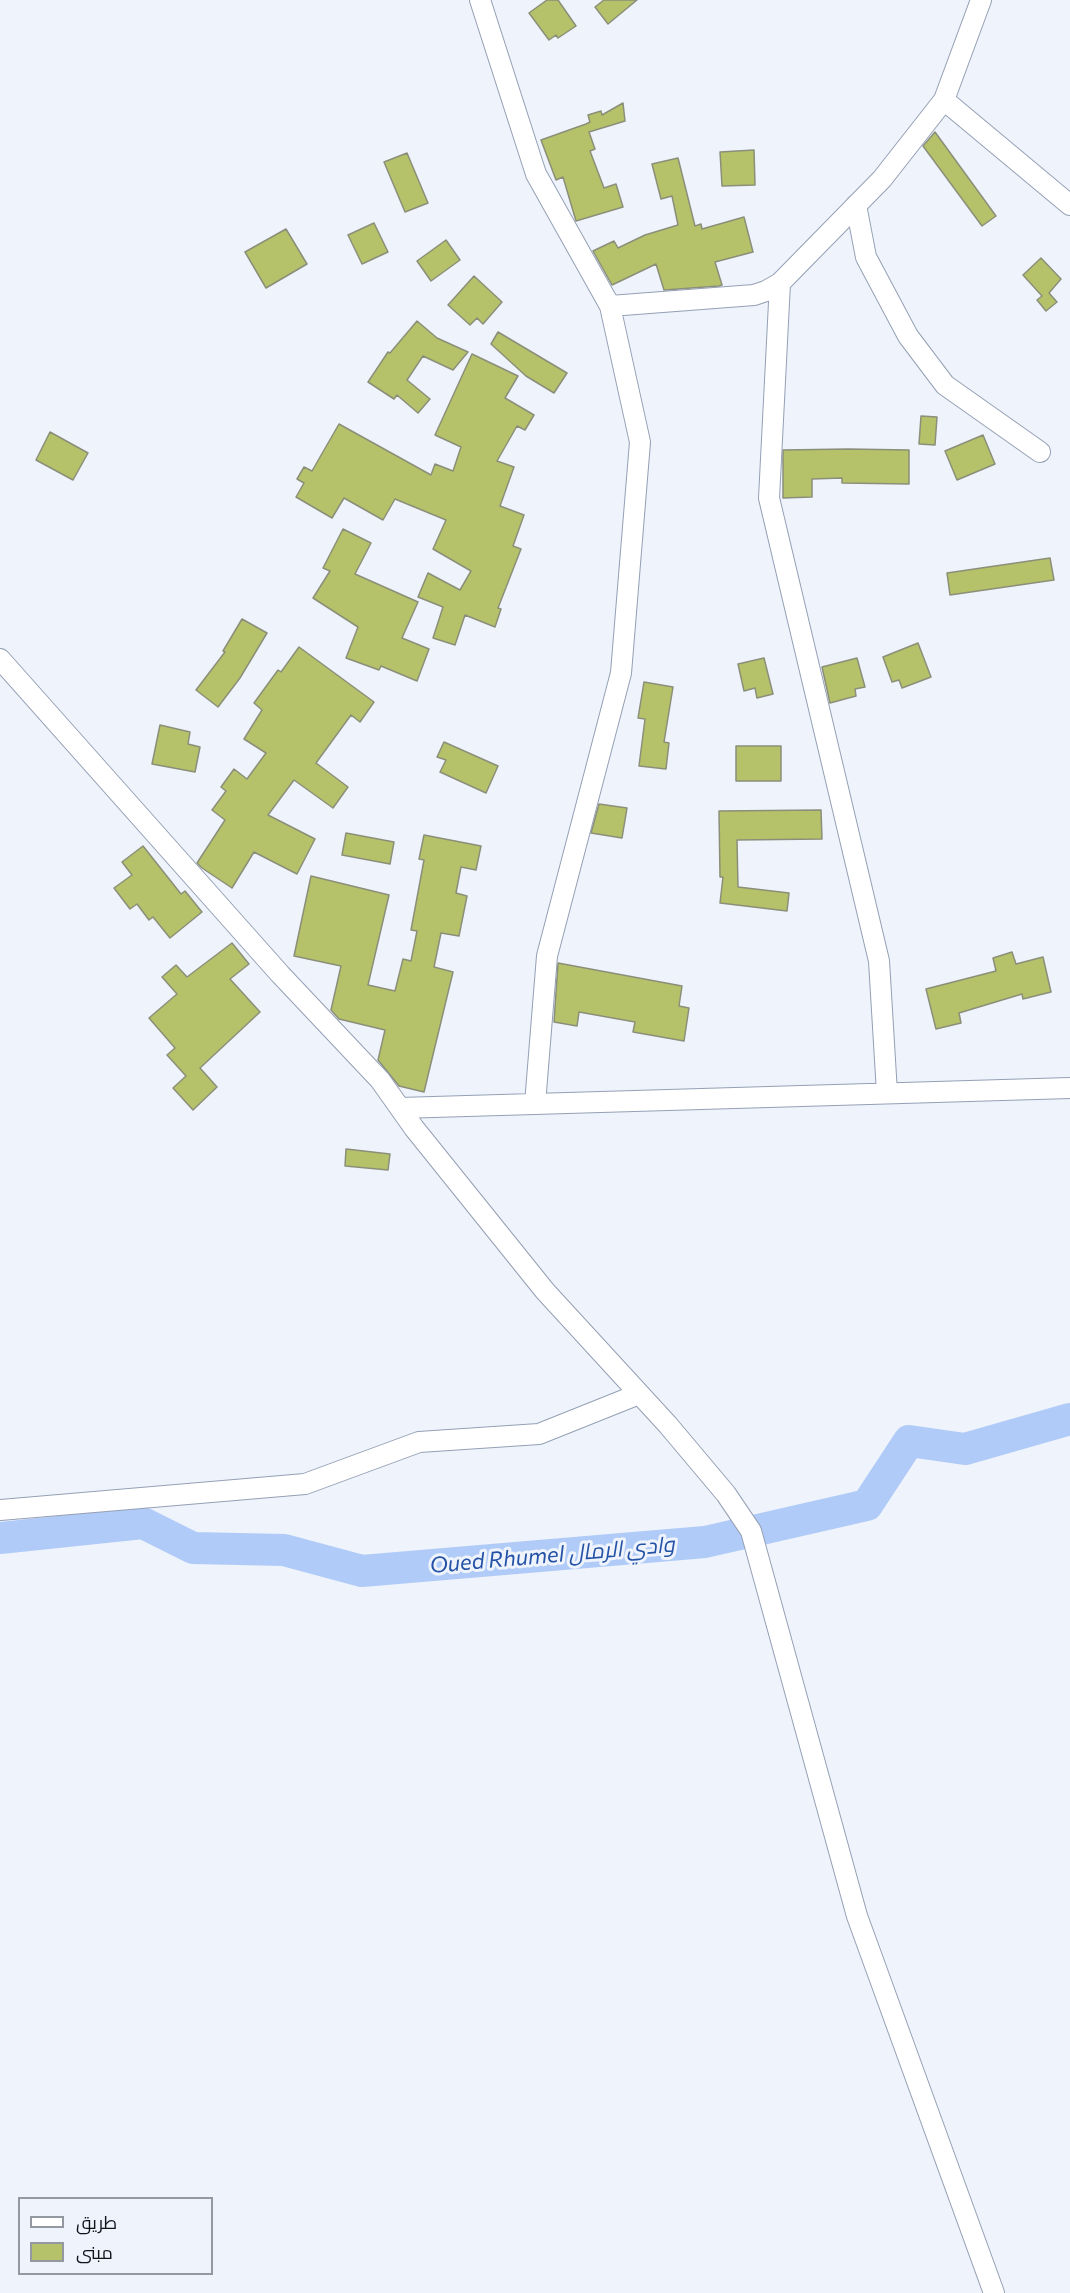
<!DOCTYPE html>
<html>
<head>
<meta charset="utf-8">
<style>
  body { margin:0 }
  #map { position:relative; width:1070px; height:2293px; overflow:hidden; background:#eef3fc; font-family:Commissioner,Cairo,sans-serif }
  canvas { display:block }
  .legend { position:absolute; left:18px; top:2197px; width:195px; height:78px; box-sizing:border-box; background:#eef3fc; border:2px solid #9499a1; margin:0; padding:8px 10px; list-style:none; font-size:18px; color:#0e1219 }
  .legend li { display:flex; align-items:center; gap:12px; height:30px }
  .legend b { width:30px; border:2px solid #9499a1 }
</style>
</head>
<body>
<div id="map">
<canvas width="1070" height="2293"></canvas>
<ul class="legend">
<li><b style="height:8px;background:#fff"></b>طريق</li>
<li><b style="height:16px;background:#b6c269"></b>مبنى</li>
</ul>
</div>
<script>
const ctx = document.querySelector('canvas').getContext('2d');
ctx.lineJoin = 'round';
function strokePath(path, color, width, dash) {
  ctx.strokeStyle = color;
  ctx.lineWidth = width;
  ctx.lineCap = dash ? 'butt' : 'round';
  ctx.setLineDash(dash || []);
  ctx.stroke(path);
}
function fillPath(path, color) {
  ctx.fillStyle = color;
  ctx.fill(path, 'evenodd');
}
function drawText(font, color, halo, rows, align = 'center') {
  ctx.font = font + ' Commissioner,Cairo,sans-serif';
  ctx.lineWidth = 6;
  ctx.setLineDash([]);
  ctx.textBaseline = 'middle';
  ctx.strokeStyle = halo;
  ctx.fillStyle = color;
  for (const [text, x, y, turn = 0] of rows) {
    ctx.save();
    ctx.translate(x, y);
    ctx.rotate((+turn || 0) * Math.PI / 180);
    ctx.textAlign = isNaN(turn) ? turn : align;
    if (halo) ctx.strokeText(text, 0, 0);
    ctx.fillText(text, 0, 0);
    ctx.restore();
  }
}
strokePath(new Path2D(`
  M0 1538 143 1523 193 1548 284 1550 362 1571 705 1542 867 1505 909 1441 965 1449 1070 1419`), '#b0cbf7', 32);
const building = new Path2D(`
  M547 0H558L576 26 558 38 556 35 549 40 529 13Z
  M604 0H637L608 24 595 7Z
  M623 103 625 121 589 132 595 149 590 151 604 188 616 184 623 207 576 221 563 177 556 180 541 140 586 124 590 122 588 115 601 111 602 115Z
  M935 132 996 216 982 226 923 146Z
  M754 150 755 185 722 186 720 152Z
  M407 153 428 203 405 212 384 162Z
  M678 158 695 226 701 224 702 229 744 217 753 252 715 262 722 285 719 286 664 290 656 264 612 285 593 251 614 241 618 248 645 235 678 225 672 196 661 199 652 164Z
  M374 223 388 252 362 264 348 235Z
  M286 229 307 264 266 288 245 252Z
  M446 240 460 260 431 281 417 261Z
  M1041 258 1061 279 1049 293 1057 302 1046 311 1037 300 1042 296 1023 275Z
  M474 276 502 302 483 324 477 318 470 325 448 305Z
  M417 321 437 338 468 352 453 370 423 356 407 380 430 399 418 413 397 395 394 399 368 382 388 352 390 353Z
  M498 332 567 373 554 393 526 376 491 344Z
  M472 354 518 376 505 398 534 415 525 430 517 426 497 461 514 467 500 506 524 515 513 546 521 549 498 608 501 609 495 627 465 615 455 645 433 638 443 607 418 597 428 573 460 590 471 571 433 549 446 520 395 499 383 520 344 498 332 518 296 497 304 483 297 479 304 467 312 471 339 424 431 475 435 464 453 471 461 447 435 435Z
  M921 416 937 417 935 445 919 444Z
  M50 432 88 453 73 480 36 460Z
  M983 435 995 464 957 480 945 451Z
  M848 449 909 450V484L842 483V478L812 479V497L783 498V450Z
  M343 529 371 543 355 574 418 602 402 638 429 649 417 681 381 666 379 670 346 658 358 627 313 598 330 571 323 568Z
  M1050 558 1054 580 950 595 947 573Z
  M242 619 267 633 240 678 218 707 196 690 225 652 223 651Z
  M918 643 931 677 902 688 899 680 892 682 883 657Z
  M299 647 374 702 360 722 351 715 316 763 348 787 333 808 294 780 268 815 315 839 297 874 254 852 232 888 202 868 197 863 225 820 212 810 226 791 221 787 234 769 247 779 266 753 244 739 262 710 254 703 278 670 281 672Z
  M764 658 773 694 757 698 755 688 744 691 738 664Z
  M857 658 865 687 855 689 856 696 830 703 822 667Z
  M644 682 673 687 664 742 669 743 666 769 639 766 645 719 638 718Z
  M160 725 190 732 188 744 200 747 195 772 152 764Z
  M444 742 498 766 486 793 440 772 446 760 437 757Z
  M736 746H781V781H736Z
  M599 804 627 808 622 838 591 833Z
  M821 810 822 839 737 840 738 887 789 893 787 911 720 903 723 877H720L719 811Z
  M346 833 394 842 390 864 342 855Z
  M424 835 481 846 476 870 461 867 456 893 467 896 459 936 441 933 434 967 453 972 424 1092 399 1086 378 1060 385 1030 339 1019 331 1010 341 966 294 956 311 876 389 895 368 985 395 991 403 959 411 961 417 931 411 930 424 860 419 859Z
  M143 846 181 894 185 891 202 912 170 938 153 917 149 920 137 904 130 909 114 888 132 875 122 862Z
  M232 943 249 964 230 979 260 1012 200 1068 217 1087 193 1110 173 1088 186 1076 167 1055 175 1048 149 1018 177 994 162 977 176 965 187 977Z
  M1012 952 1016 964 1043 957 1051 992 1023 999 1022 994 959 1013 961 1023 936 1029 926 989 996 971 993 958Z
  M558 963 682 986 679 1006 689 1008 684 1041 633 1032 635 1022 579 1012 577 1026 554 1022Z
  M346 1149 390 1154 388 1170 345 1166Z`);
fillPath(building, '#b6c269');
strokePath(building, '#8b8f79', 1.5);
const street = new Path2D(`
  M480 0 536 174 610 306 640 442 621 673 547 956 535 1104
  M944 100 1070 205
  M856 205 866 257 908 336 945 385 1040 452
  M780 283 769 498 879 961 887 1093
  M610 306 754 295 766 291 780 283 882 179 944 100 981 0
  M0 659 280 974 380 1080 414 1128 545 1291 668 1425 726 1494 751 1531 857 1916 994 2293
  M400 1108 1070 1088
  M0 1510 305 1484 419 1442 539 1434 639 1394`);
strokePath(street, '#95a0b4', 22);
strokePath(street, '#fff', 20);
drawText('italic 22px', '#2352a6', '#eef3fc', [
  ["Oued Rhumel وادي الرمال",552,1555,-5]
]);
</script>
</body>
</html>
